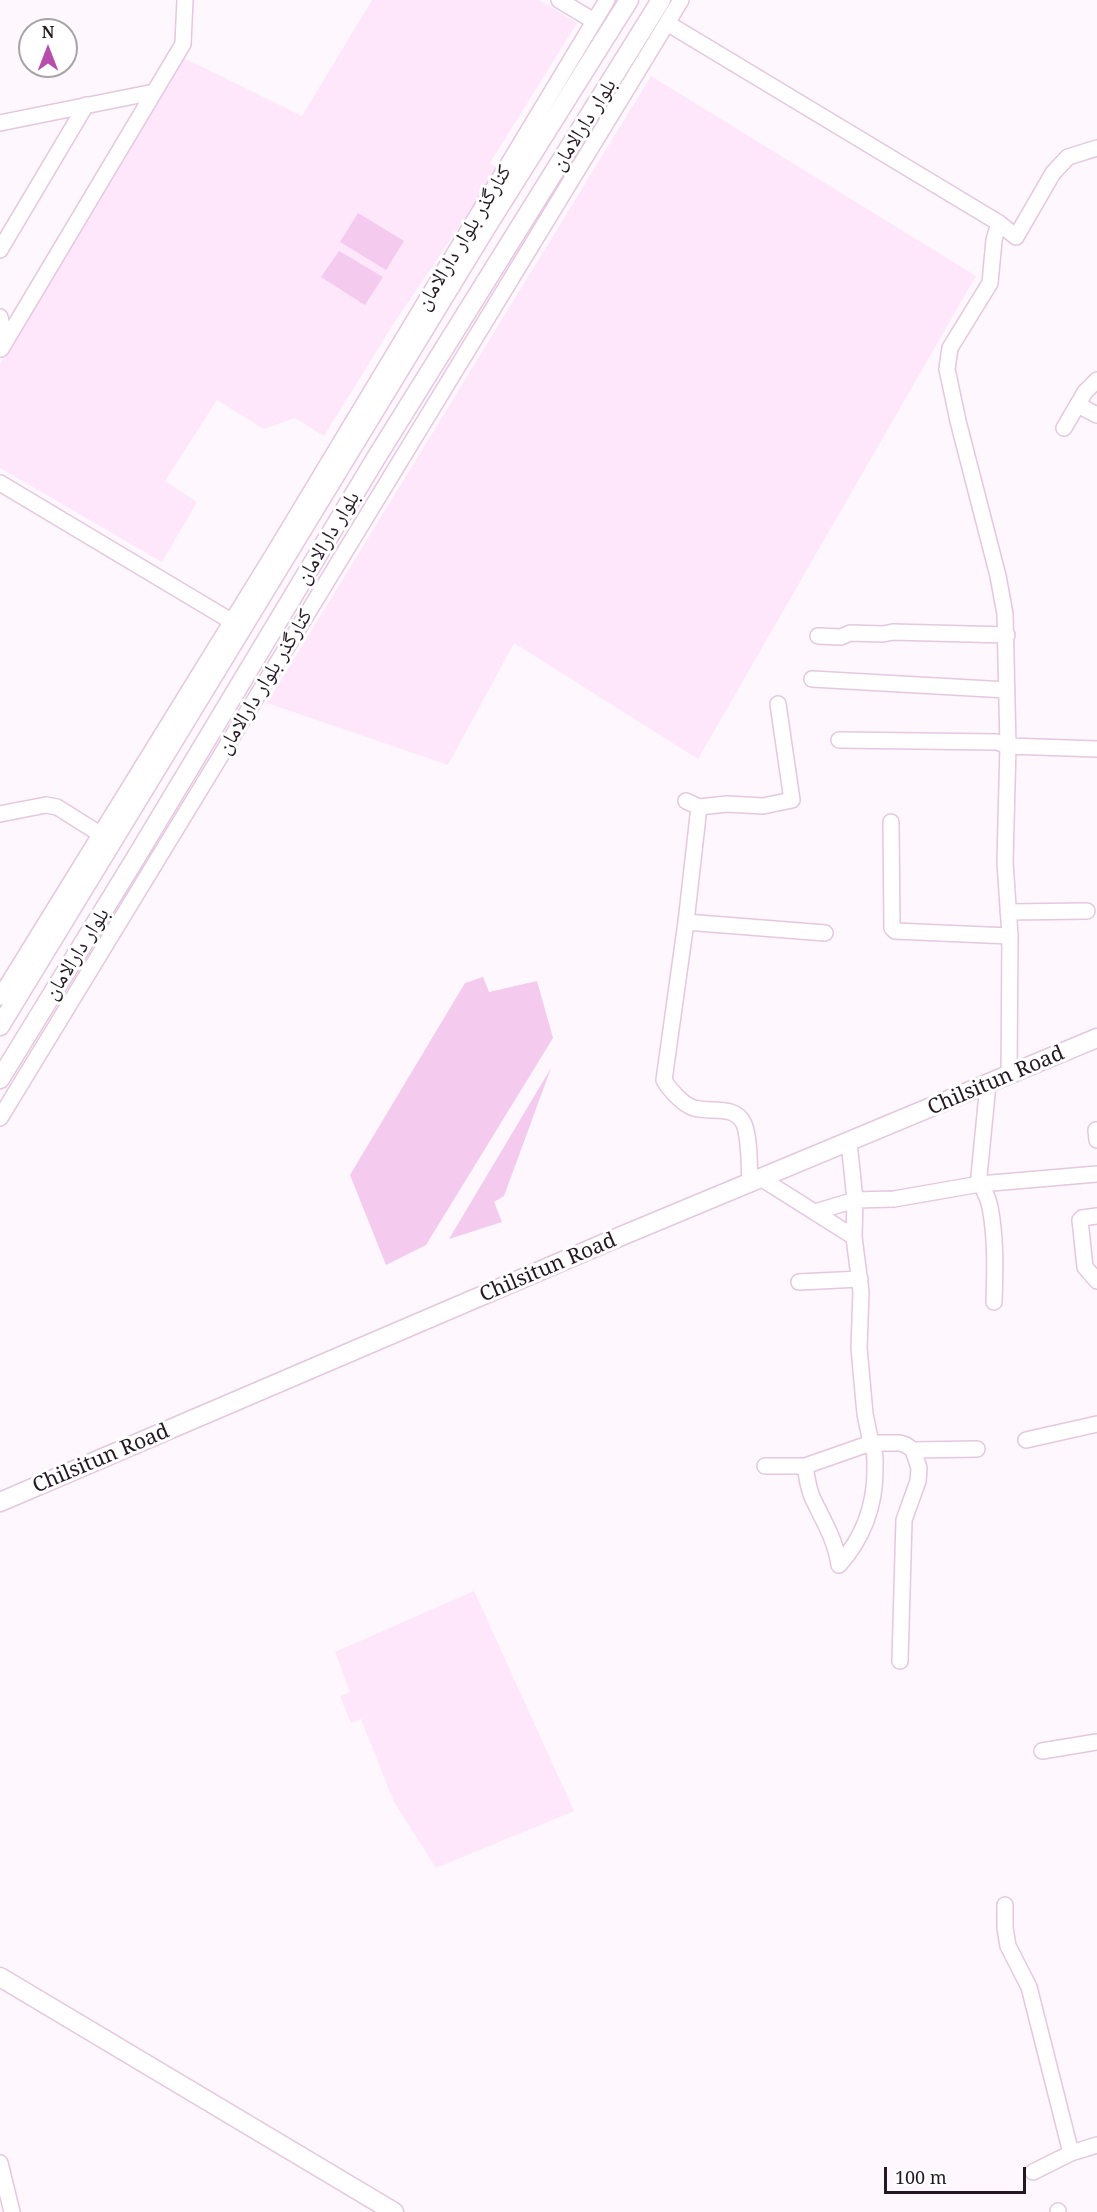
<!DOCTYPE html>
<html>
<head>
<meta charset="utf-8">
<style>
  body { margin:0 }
  #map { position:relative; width:1097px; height:2212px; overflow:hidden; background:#fef7fd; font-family:"Noto Serif",serif }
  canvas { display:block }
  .north { position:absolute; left:18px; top:18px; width:60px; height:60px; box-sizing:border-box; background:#fff; border:2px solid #a7a3a7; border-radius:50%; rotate:0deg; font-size:16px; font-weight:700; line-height:24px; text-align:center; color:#241923 }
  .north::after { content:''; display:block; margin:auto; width:21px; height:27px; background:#b84dae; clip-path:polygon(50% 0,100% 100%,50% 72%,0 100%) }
  .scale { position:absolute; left:884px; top:2167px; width:142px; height:27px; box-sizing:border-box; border:3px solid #241923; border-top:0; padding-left:8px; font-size:18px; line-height:21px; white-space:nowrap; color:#241923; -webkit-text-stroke:4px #fff; paint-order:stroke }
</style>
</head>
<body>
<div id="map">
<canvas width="1097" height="2212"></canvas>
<div class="north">N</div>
<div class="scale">100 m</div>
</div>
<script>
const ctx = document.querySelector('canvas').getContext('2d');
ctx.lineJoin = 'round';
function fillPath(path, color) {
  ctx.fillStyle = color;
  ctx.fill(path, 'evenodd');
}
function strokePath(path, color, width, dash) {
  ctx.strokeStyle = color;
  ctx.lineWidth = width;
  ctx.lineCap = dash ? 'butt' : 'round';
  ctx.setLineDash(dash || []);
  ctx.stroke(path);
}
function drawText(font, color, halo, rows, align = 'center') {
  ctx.font = font + ' "Noto Serif","Noto Naskh Arabic",serif';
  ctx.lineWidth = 6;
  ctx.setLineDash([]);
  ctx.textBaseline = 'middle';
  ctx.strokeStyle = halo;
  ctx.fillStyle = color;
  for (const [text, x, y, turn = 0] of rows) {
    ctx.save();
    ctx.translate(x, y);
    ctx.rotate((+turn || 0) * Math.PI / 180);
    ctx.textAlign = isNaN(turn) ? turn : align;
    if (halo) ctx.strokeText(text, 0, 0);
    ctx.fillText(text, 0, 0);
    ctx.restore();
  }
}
fillPath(new Path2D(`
  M372 0H539L577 23 490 163 496 167 465 218 392 326 324 436 295 418 264 429 217 400 165 481 197 502 162 562 0 468V364L122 164 182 57 302 116Z
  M651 76 976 276 698 759 514 643 448 765 267 703Z
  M474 1591 574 1811 436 1868 394 1802 361 1719 351 1723 340 1696 350 1692 335 1652Z`), '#fee7fa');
fillPath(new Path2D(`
  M358 213 404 241 386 270 340 242Z
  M339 251 383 277 365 305 321 277Z
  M483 977 489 992 537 981 553 1038 426 1245 386 1265 350 1175 465 983Z
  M551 1068 504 1196 494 1202 502 1222 449 1239Z`), '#f5caef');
const minor = new Path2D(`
  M559 0 594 21
  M667 23 999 223 1016 237 1053 173 1068 157 1097 148
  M0 123 154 92
  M999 223 994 240 990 283 950 348 947 369 958 421 998 576 1005 614 1008 746 1005 862 1010 936 1009 1075
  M0 250 86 105
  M0 317 5 341
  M1 349 183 44 185 0
  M1078 405 1097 415
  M1064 428 1085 392 1097 380
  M0 483 231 621
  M818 636 841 637 850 633 883 634 893 632 1007 635
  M812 679 1007 690
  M839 740 997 742 1008 746 1097 749
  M686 801 699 807 727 804 763 806 792 800 778 704
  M699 807 686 922 664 1080C669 1089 683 1105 694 1108 710 1113 735 1104 744 1124 750 1139 749 1167 750 1184
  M0 814 46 805 57 807 100 834
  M891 822 892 928 895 931 1010 936
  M1008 912 1087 911
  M686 922 825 933
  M0 997 274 553 607 0
  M988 1084 979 1176C981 1187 988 1196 990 1207 996 1238 995 1270 994 1302
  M0 1118 681 0
  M1096 1130 1097 1140
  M762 1179 854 1237
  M815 1212 855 1200 894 1199 980 1184 1097 1174
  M1097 1216 1082 1218 1080 1220 1085 1267 1097 1281
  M799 1282 860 1279
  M1026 1440 1097 1424
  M913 1450 977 1449
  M765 1466H805L871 1443 865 1414 859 1348 861 1292 854 1237 855 1200 849 1142
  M805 1466C807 1477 808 1489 813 1499 823 1520 836 1541 839 1565
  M839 1565C863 1538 875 1505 875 1470 875 1460 876 1452 871 1443H900L906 1445 913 1450 919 1468 918 1481 904 1520 900 1661
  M1042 1751 1097 1742
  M1005 1905V1928L1008 1946 1029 1987 1071 2153
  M0 2163 12 2212
  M1033 2172 1071 2153 1097 2145
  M1058 2212V2211`);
const major = new Path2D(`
  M0 1026 484 231 629 0
  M0 1079 135 859 376 458 661 0
  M0 1502 619 1237 1097 1038
  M0 1977 394 2212`);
strokePath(minor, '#e5c7e0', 18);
strokePath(major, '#e5c7e0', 21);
strokePath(minor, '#fff', 15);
strokePath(major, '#fff', 18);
drawText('21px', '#241923', '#fff', [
  ["بلوار دارالامان",584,125,-58],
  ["کنارگذر بلوار دارالامان",464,238,-59],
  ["بلوار دارالامان",328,538,-59],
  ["کنارگذر بلوار دارالامان",265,682,-59],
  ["بلوار دارالامان",77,954,-58],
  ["Chilsitun Road",996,1081,-23],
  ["Chilsitun Road",548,1268,-23],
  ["Chilsitun Road",101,1459,-23]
]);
</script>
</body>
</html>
